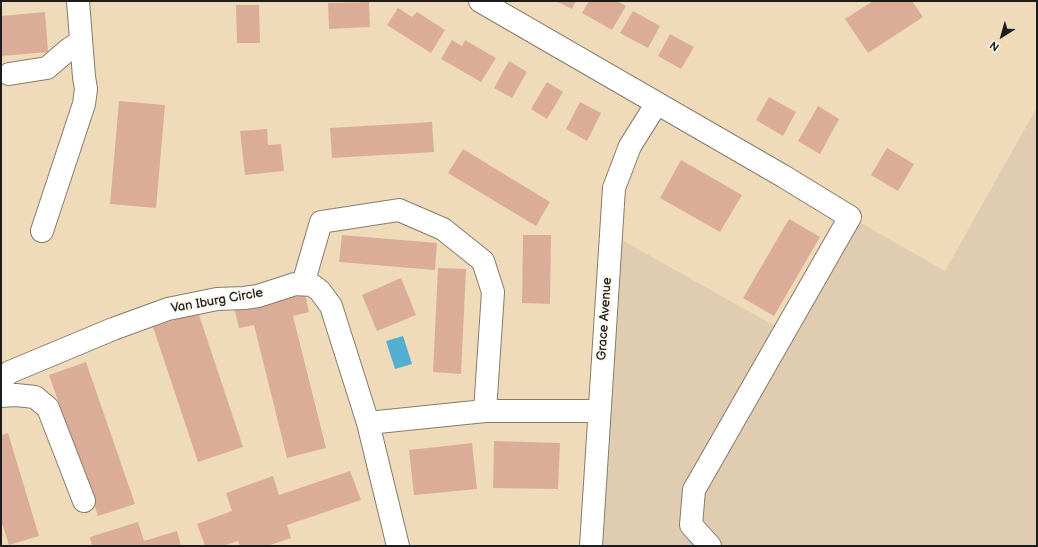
<!DOCTYPE html>
<html>
<head>
<meta charset="utf-8">
<style>
  body { margin:0 }
  #map { position:relative; width:1038px; height:547px; overflow:hidden; background:#efdbba; font-family:"Balsamiq Sans",sans-serif }
  canvas { display:block }
  .frame { position:absolute; inset:0; border:2px solid #1c1c1c; pointer-events:none }
  .north { position:absolute; left:982px; top:16px; width:40px; height:40px; -webkit-text-stroke:3px #fbf7ec; paint-order:stroke; rotate:217deg; font-size:11px; font-weight:700; line-height:16px; text-align:center; color:#1c1c1c }
  .north::after { content:''; display:block; margin:auto; width:14px; height:18px; background:#1c1c1c; clip-path:polygon(50% 0,100% 100%,50% 72%,0 100%) }
</style>
</head>
<body>
<div id="map">
<canvas width="1038" height="547"></canvas>
<div class="frame"></div>
<div class="north">N</div>
</div>
<script>
const ctx = document.querySelector('canvas').getContext('2d');
ctx.lineJoin = 'round';
function fillPath(path, color) {
  ctx.fillStyle = color;
  ctx.fill(path, 'evenodd');
}
function strokePath(path, color, width, dash) {
  ctx.strokeStyle = color;
  ctx.lineWidth = width;
  ctx.lineCap = dash ? 'butt' : 'round';
  ctx.setLineDash(dash || []);
  ctx.stroke(path);
}
function drawText(font, color, halo, rows, align = 'center') {
  ctx.font = font + ' "Balsamiq Sans",sans-serif';
  ctx.lineWidth = 3;
  ctx.setLineDash([]);
  ctx.textBaseline = 'middle';
  ctx.strokeStyle = halo;
  ctx.fillStyle = color;
  for (const [text, x, y, turn = 0] of rows) {
    ctx.save();
    ctx.translate(x, y);
    ctx.rotate((+turn || 0) * Math.PI / 180);
    ctx.textAlign = isNaN(turn) ? turn : align;
    if (halo) ctx.strokeText(text, 0, 0);
    ctx.fillText(text, 0, 0);
    ctx.restore();
  }
}
fillPath(new Path2D(`
  M1037 107V546H591L611 234 775 326 840 211 945 271Z`), '#e0cdb1');
fillPath(new Path2D(`
  M403 336 412 364 395 369 386 341Z`), '#53afd1');
fillPath(new Path2D(`
  M556 1H576L572 9Z
  M589 1H617L626 6 612 30 582 13Z
  M873 1H912L923 17 868 53 845 19Z
  M369 2 370 27 329 29 328 3Z
  M236 5H259L260 43H237Z
  M398 8 412 17 417 12 445 30 431 53 387 25Z
  M633 11 660 26 648 48 620 33Z
  M45 12 48 52 1 56V16Z
  M670 34 694 47 681 69 658 56Z
  M452 40 462 46 465 40 496 58 481 82 441 59Z
  M509 61 527 72 512 98 494 88Z
  M547 82 563 92 547 119 531 109Z
  M769 97 796 112 783 136 756 120Z
  M119 101 165 105 156 208 110 204Z
  M580 102 601 113 587 141 566 129Z
  M818 106 839 119 820 154 798 141Z
  M432 122 434 152 332 158 330 128Z
  M267 129 268 145 281 144 284 171 245 175 240 131Z
  M887 148 914 164 898 191 871 175Z
  M463 149 550 202 536 226 448 173Z
  M681 160 742 195 720 232 660 198Z
  M789 219 820 237 774 316 743 298Z
  M342 235 437 243 435 270 339 262Z
  M523 235H551L550 304 522 303Z
  M438 268 466 269 461 374 433 372Z
  M401 278 416 315 377 331 362 295Z
  M304 290 309 312 293 316 326 448 287 458 254 325 239 328 234 307Z
  M198 312 243 447 198 462 153 327Z
  M86 362 135 504 98 516 49 375Z
  M8 433 39 536 9 545 1 520V435Z
  M494 441 560 443 558 489 493 488Z
  M472 443 477 489 414 495 409 450Z
  M350 471 361 500 287 525 291 538 267 546H240L238 541 223 546H205L197 524 232 511 226 493 273 476 279 495Z
  M138 522 144 541 177 531 181 546H92L90 537Z`), '#dbad98');
const minor = new Path2D(`
  M480 1 783 176 850 217 694 490 691 525 710 546
  M9 74 47 68 69 49 80 42
  M42 231 84 104 86 89 84 77 78 1
  M303 284 321 222 399 210 443 229 483 261 493 292 485 411
  M1 380 10 372 113 329 168 309 217 299 244 298 258 296 295 284 312 285 320 291 331 306 368 423 398 546
  M1 396 16 395 35 397 48 408 84 501
  M368 423 485 411H599
  M591 546 614 188 630 146 657 103`);
strokePath(minor, '#867c6b', 24);
strokePath(minor, '#fff', 22);
drawText('13px', '#1c1c1c', '#fbf7ec', [
  ["Van Iburg Circle",217,301,-10],
  ["Grace Avenue",605,319,-86]
]);
</script>
</body>
</html>
